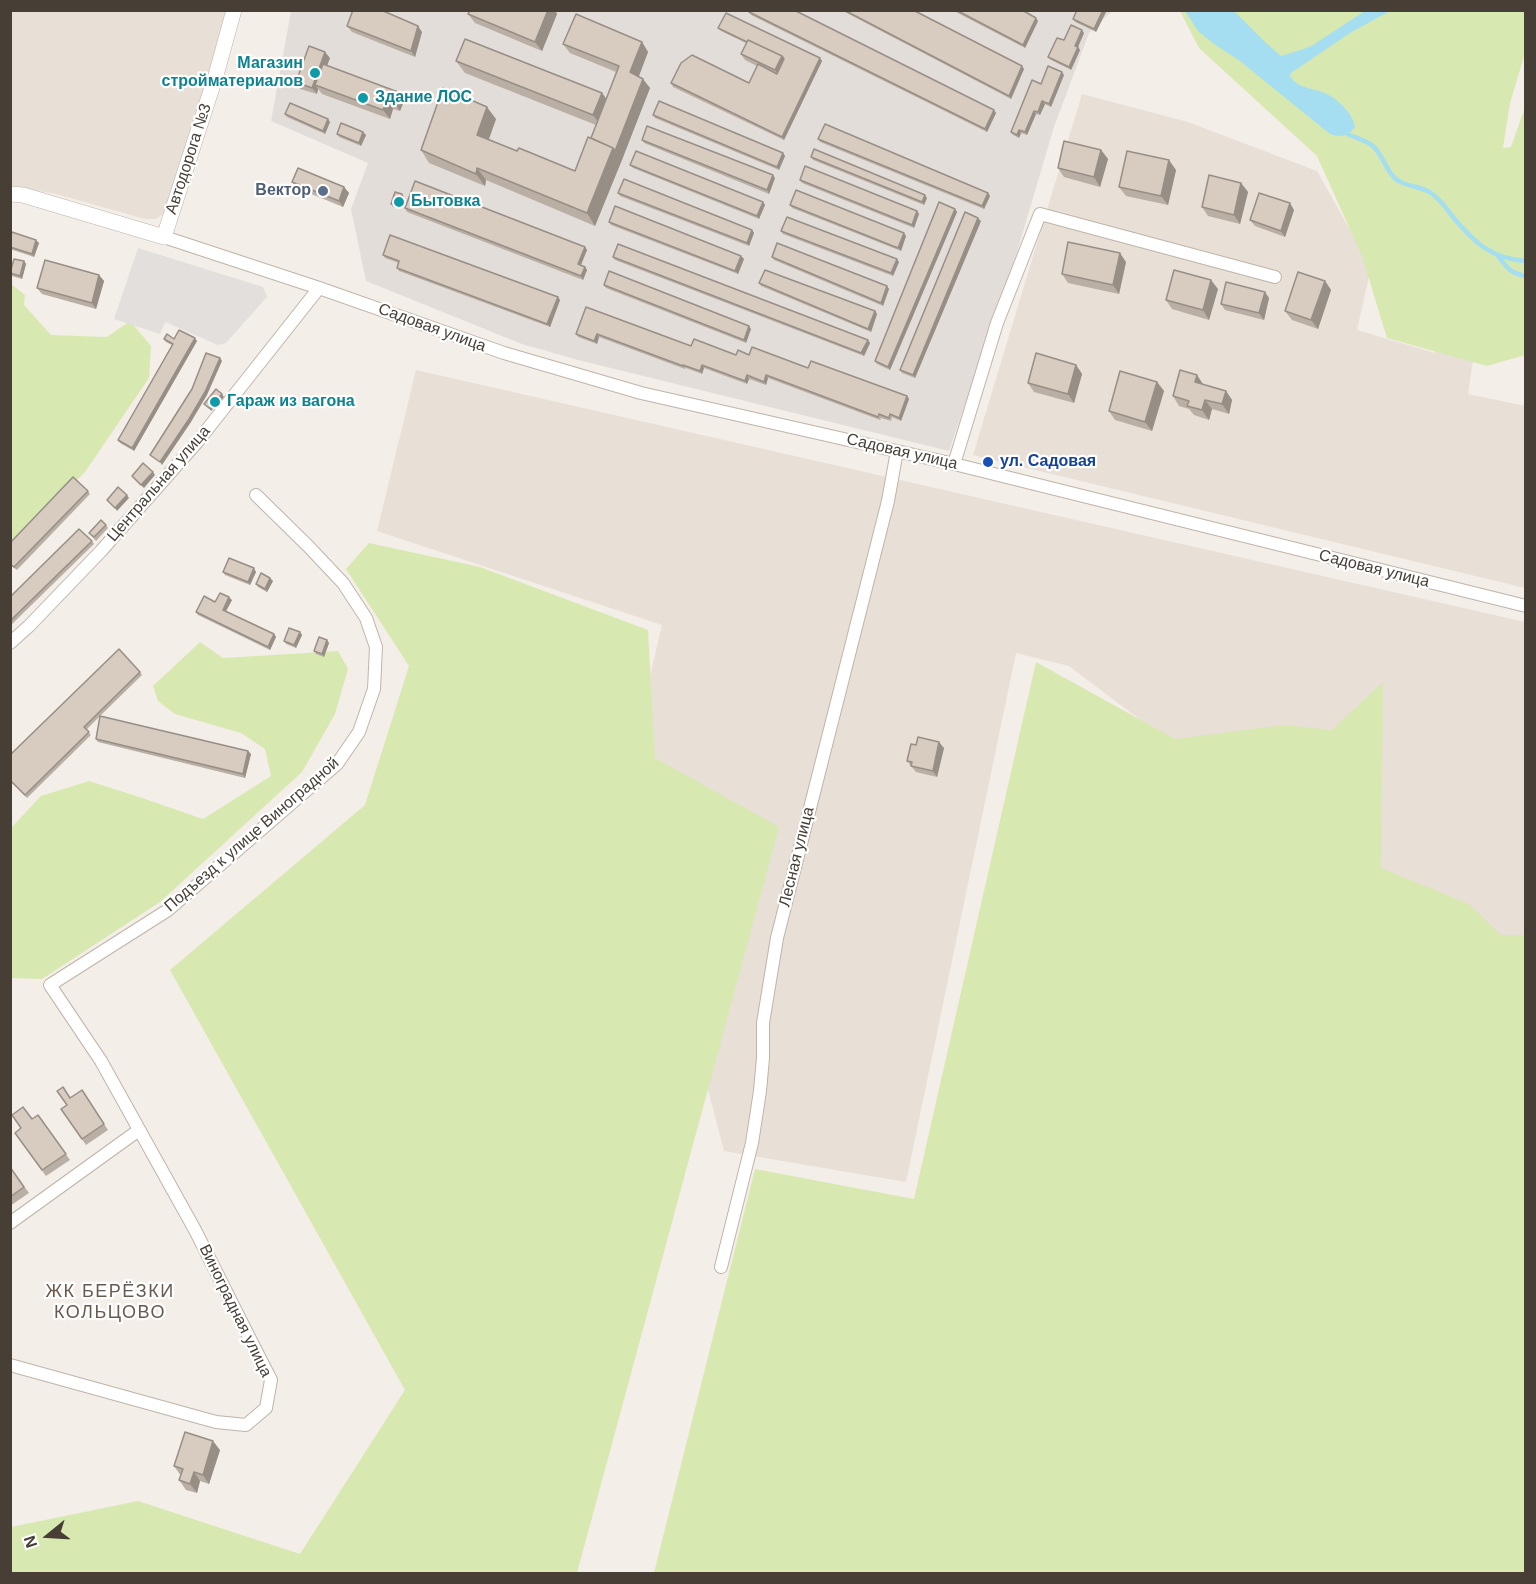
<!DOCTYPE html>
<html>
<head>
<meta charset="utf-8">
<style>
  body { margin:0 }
  #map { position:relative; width:1536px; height:1584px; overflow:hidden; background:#f4eee8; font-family:Helvetica,sans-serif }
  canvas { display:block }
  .frame { position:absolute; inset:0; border:12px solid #473e36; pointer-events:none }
  .north { position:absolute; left:18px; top:1506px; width:60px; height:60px; -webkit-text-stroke:4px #fff; paint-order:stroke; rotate:252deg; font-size:16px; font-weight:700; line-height:24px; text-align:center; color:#473e36 }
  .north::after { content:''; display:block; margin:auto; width:21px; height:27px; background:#473e36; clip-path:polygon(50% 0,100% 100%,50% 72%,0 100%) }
</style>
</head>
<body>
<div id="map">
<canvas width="1536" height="1584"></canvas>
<div class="frame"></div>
<div class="north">N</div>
</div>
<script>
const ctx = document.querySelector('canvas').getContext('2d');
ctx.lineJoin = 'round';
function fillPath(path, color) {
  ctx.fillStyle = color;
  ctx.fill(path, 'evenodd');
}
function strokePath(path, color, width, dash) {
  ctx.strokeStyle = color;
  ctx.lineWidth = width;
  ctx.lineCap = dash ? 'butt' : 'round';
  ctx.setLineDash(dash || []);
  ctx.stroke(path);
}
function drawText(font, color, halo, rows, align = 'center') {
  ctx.font = font + ' Helvetica,sans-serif';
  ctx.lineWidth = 4.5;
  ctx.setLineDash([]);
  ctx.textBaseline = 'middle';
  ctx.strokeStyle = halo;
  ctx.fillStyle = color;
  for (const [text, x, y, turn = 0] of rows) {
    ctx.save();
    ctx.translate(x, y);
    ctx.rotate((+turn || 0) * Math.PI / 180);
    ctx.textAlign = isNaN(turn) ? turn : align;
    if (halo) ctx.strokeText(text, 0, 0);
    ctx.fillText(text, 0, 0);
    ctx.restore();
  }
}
fillPath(new Path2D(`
  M10 11H226L203 96 164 213 156 219H145L56 194 11 186Z
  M1082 94 1188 122 1317 171 1371 267 1357 330 1435 353 1448 305 1480 313 1468 394 1525 406V588L973 455Z
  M416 370 1525 622V947L1437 944 1069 666 1016 653 906 1182 724 1151 686 1005 586 950 662 625 377 531Z`), '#e8dfd6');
fillPath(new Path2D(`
  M291 11H1112L1089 33 1054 127 1017 252 949 451 578 360 522 344 366 281 351 209 368 163 271 121Z`), '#e3ddd9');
fillPath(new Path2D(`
  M1180 11H1525V53L1510 103 1503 148 1511 147 1525 107V355L1487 366 1387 338 1362 256 1317 156 1199 48Z
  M10 283 25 295 24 305 51 335 107 337 130 321 151 346 149 378 85 472 10 548Z
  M369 543 480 567 648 630 655 758 779 827 577 1573H11V1527L138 1501 300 1554 405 1390 170 970 365 805 409 666 346 569Z
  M200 642 223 658 338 651 348 669 335 714 302 772 160 902 42 979 11 978V828L41 796 89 781 142 798 203 819 271 776 265 749 241 733 175 714 158 701 153 686Z
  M1036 662 1175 739 1283 725 1332 730 1383 682 1381 868 1469 904 1501 935H1525V1573H654L755 1169 914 1199Z`), '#d8e8b1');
fillPath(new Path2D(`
  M138 248 263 287 267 297 226 343 218 345 165 322 160 334 114 319Z`), '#e2dfdd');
fillPath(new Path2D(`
  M1185 11H1234L1266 43 1281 56 1304 49 1313 45 1365 11H1390L1350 33 1291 73 1290 76C1298 88 1307 87 1319 91 1334 95 1353 112 1355 127 1348 136 1340 138 1330 134L1240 61 1214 44 1198 31Z`), '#a4def0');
strokePath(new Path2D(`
  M1344 132C1353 138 1365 139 1373 146 1383 155 1386 172 1397 180 1407 187 1421 186 1431 193 1440 199 1447 209 1453 217 1474 242 1491 259 1526 261
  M1498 256C1507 268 1510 273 1526 276`), '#a4def0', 4.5);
const minor = new Path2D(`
  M164 237 319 288 504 353 641 393 954 464 1526 606
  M954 464 997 323 1040 214 1275 277
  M10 643 29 626 101 551 198 441 319 288
  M10 1223 139 1130
  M721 1267 752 1143 760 1091 763 1058V1023L777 938 888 501 897 451
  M10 1365 216 1422 246 1425 266 1408 271 1380 248 1335 195 1230 101 1061 50 985 168 910 337 764 359 732 374 689 376 647 366 618 343 583 308 546 256 495`);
const tertiary = new Path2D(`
  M10 194 23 195 164 237 216 75 234 10`);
strokePath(minor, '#bfb4aa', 14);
strokePath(tertiary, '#bfb4aa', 16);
strokePath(minor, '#fff', 12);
strokePath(tertiary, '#fff', 15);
fillPath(new Path2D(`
  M470 10H555L557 14 542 51 475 23 468 14Z
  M841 10H913L1024 69 1011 99Z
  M952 10H1022L1038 21 1025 48Z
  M1107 10 1096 32 1075 22 1073 19Z
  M749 12 996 113 987 132 751 15Z
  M347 26 422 32 415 57 352 32Z
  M718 28 820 58 822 61 784 140 673 87 671 83H749L757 66 745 60 741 54 746 43 721 31Z
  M1084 33 1078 47 1080 50 1071 70 1051 60 1048 57 1064 40Z
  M642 42 648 52 639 76 650 88 595 226 486 180 485 186 429 163 421 150 496 119 489 139 517 151 575 171 591 138 596 125 465 73 456 61 602 93 606 99 616 72 570 53 563 44Z
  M330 58 327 66 404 101 400 111 393 109 390 119 322 94 318 89 317 94 300 89 296 82Z
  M1064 75 1051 107 1045 104 1040 115 1036 114 1027 135 1021 133 1019 138 1013 135 1011 132 1041 84Z
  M285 114 330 122 325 134 287 117Z
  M653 115 783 153 785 156 779 170 655 118Z
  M363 132 366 135 361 146 339 137 337 134Z
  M818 139 988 193 990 196 984 209 820 142Z
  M642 140 775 178 769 194 644 143Z
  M1101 150 1108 159 1100 187 1064 177 1058 168Z
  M811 157 927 198 924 205 813 160Z
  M630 165 763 202 765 205 759 219 633 168Z
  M1176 170 1168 205 1126 196 1119 187Z
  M800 180 917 211 919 214 914 228 802 183Z
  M292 182 344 187 349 193 343 207 297 188Z
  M1241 183 1248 192 1240 224 1208 216 1202 207Z
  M618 193 752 230 754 233 749 246 620 196Z
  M402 194 404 197 400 209 393 207 391 204Z
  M790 205 906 236 901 251 792 208Z
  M405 208 585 247 587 250 581 265 585 267 587 270 583 280 407 212Z
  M955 209 957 212 890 370 877 364 875 361Z
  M1294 210 1285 237 1255 226 1250 220Z
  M981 221 915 378 902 373 900 370Z
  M609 222 741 256 744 259 738 274 611 225Z
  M781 231 899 262 893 276 783 234Z
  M10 239 39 243 34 257 10 249Z
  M383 255 560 300 550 327 399 271 397 268 399 263 385 258Z
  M613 257 870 343 864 356 615 260Z
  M772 257 887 286 889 289 883 306 774 260Z
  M24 261 26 264 22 279 12 276 10 274Z
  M1126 262 1119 294 1068 283 1062 274Z
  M99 275 104 281 96 309 42 294 37 288Z
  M1325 281 1331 290 1318 329 1292 320 1285 311Z
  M759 283 875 311 877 314 871 332 761 286Z
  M604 285 749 326 751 329 746 343 606 288Z
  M1218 289 1209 320 1172 309 1166 300Z
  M1269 298 1264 320 1225 310 1221 304Z
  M586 307 691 346 736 355H749L808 368 907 396 909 399 901 421 892 417 891 421 881 418 880 420 768 378 766 385 749 379 747 384 704 368 702 374 686 368 685 369 599 337 597 344 578 337 576 334Z
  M164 339H174L197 341 134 451 120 443 118 440 172 345 166 342Z
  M1076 365 1082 374 1074 403 1034 392 1028 383Z
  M1157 382 1164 391 1152 431 1115 420 1109 411Z
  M1203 385 1226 391 1232 400 1229 414 1212 409 1209 420 1194 415 1189 409 1179 406 1173 396Z
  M88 491 90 494 17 570 10 565V543Z
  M106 525 108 528 96 541 89 533Z
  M92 541 94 544 10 626V597Z
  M223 572H256L250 585 225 575Z
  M270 578 273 581 267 592 258 587 256 584Z
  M232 600 226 611 274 634 276 637 270 650 198 615 196 612 215 602Z
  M300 632 302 635 296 648 286 644 284 641Z
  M327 640 329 643 324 657 316 654 314 651Z
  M140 672 142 675 100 716 248 751 251 754 245 778 98 742 96 739 100 716 86 730 91 735 27 798 10 781V755Z
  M916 745 944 748 937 777 916 772 907 761Z
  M82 1090 108 1130 86 1145 61 1109 67 1105 70 1098Z
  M38 1115 70 1160 46 1176 15 1133Z
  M10 1167 29 1193 10 1206Z
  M220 1450 209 1484 200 1481 197 1493 186 1490 179 1480 181 1476 174 1466Z`), '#baafa5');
fillPath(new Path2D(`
  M548 10H555L557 14 542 51 535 42Z
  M1103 10H1107L1096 32 1094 29Z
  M1036 18 1038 21 1025 48 1023 45Z
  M418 26 422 32 415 57 411 51Z
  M1082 30 1084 33 1077 49 1075 46Z
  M642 42 648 52 637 81 630 72Z
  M1078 47 1080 50 1071 70 1069 67Z
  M325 52 330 58 319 86 315 85 318 89 317 94 312 88Z
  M782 56 786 62 779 77 775 70Z
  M820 58 822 61 784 140 782 137Z
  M1022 66 1024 69 1011 99 1009 96Z
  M1062 72 1064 75 1051 107 1049 104Z
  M643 79 650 88 622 160 615 151Z
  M398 92 404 101 400 111 394 102Z
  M602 93 611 105 602 127 593 115Z
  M387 99 393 109 390 119 383 110Z
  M1042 101 1045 104 1040 115 1038 112Z
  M487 107 496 119 486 147 477 135Z
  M994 110 996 113 987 132 985 129Z
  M1034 111 1036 114 1027 135 1025 132Z
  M328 119 330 122 325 134 323 131Z
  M1019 130 1021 133 1019 138 1017 135Z
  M363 132 366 135 361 146 359 143Z
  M613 148 622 160 595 226 587 213Z
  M1101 150 1108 159 1100 187 1094 177Z
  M783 153 785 156 779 170 777 167Z
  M1169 160 1176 170 1168 205 1161 196Z
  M477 168 486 180 485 186 476 174Z
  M773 175 775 178 769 194 767 190Z
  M1241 183 1248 192 1240 224 1234 215Z
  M344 187 349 193 343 207 339 201Z
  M988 193 990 196 984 209 982 206Z
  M402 194 404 197 400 209 397 206Z
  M925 195 927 198 924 205 922 202Z
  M763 202 765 205 759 219 757 216Z
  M1290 203 1294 210 1285 237 1281 231Z
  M955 209 957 212 890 370 888 367Z
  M917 211 919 214 914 228 912 225Z
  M978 218 981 221 915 378 913 375Z
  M752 230 754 233 749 246 747 243Z
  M904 233 906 236 901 251 898 248Z
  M36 240 39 243 34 257 32 254Z
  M585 247 587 250 580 267 578 264Z
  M1120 253 1126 262 1119 294 1113 285Z
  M741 256 744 259 738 274 735 271Z
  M897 259 899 262 893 276 891 273Z
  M24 261 26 264 22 279 20 276Z
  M585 267 587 270 583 280 581 276Z
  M99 275 104 281 96 309 92 303Z
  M1211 280 1218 289 1209 320 1203 310Z
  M1325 281 1331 290 1318 329 1311 320Z
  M887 286 889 289 883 306 881 303Z
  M1265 292 1269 298 1264 320 1259 313Z
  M558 297 560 300 550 327 547 324Z
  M875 311 877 314 871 332 868 329Z
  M749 326 751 329 746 343 744 340Z
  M597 334 599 337 597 344 594 341Z
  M195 338 197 341 134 451 132 448Z
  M868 340 870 343 864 356 861 353Z
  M220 358 222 361 207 395 191 422 162 465 160 462Z
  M702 365 704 368 702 374 700 371Z
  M1076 365 1082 374 1074 403 1068 394Z
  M747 375 749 379 747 384 745 381Z
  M766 375 768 378 766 385 764 382Z
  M1197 375 1203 384 1195 382Z
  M1157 382 1164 391 1152 431 1145 422Z
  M1226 391 1232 400 1229 414 1222 404Z
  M222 394 224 397 211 411 209 408Z
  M907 396 909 399 901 421 899 418Z
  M1205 400 1212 409 1209 420 1202 410Z
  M153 472 155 475 144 488 141 485Z
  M127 495 129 498 117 511 115 508Z
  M254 568 256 572 250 585 248 582Z
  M270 578 273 581 267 592 265 589Z
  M229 597 232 600 225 613 223 610Z
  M300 632 302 635 296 648 294 645Z
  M274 634 276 637 270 650 268 647Z
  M327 640 329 643 324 657 322 654Z
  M939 742 944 748 937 777 933 771Z
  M248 751 251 754 245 778 243 774Z
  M213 1441 220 1450 209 1484 203 1475Z
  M194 1472 200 1481 197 1493 190 1484Z`), '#978e86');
const building = new Path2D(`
  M353 10H381L418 26 411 51 347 26Z
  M470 10H548L535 42 468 14Z
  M750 10H794L994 110 985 129 749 12Z
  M844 10H913L1022 66 1009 96Z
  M956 10H1022L1036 18 1023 45Z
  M1077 10H1103L1094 29 1073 19Z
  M726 13 820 58 782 137 671 83 681 63 692 55 749 83 758 64 777 74 784 59 782 56 748 40 747 42 718 28Z
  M576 14 642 42 630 72 643 79 615 151 613 148 591 138 619 66 563 44Z
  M1071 25 1082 30 1075 46 1078 47 1069 67 1048 57 1057 38 1064 40Z
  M465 39 602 93 593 115 456 61Z
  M748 40 782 56 775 70 741 54Z
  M309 46 325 52 312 88 296 82Z
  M323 64 398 92 394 102 387 99 383 110 315 85Z
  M1048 66 1062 72 1049 104 1042 101 1038 112 1034 111 1025 132 1019 130 1017 135 1011 132 1032 80 1041 84Z
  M443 88 487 107 477 135 517 151 519 148 575 171 588 137 613 148 587 213 477 168 476 174 421 150Z
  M659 101 783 153 777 167 653 115Z
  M290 103 328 119 323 131 285 114Z
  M341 123 363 132 359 143 337 134Z
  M825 124 988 193 982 206 818 139Z
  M647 126 773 175 767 190 642 140Z
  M1064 141 1101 150 1094 177 1058 168Z
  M814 149 925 195 922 202 811 157Z
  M636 151 763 202 757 216 630 165Z
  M1127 151 1169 160 1161 196 1119 187Z
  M805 166 917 211 912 225 800 180Z
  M298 168 344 187 339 201 292 182Z
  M1209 175 1241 183 1234 215 1202 207Z
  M624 179 752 230 747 243 618 193Z
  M415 181 585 247 578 264 585 267 581 276 405 208Z
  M796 190 904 233 898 248 790 205Z
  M395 192 402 194 397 206 391 204Z
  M1259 193 1290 203 1281 231 1250 220Z
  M939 202 955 209 888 367 875 361Z
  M615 206 741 256 735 271 609 222Z
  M965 212 978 218 913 375 900 370Z
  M787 217 897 259 891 273 781 231Z
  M12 232 36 240 32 254 10 247V239Z
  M390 235 558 297 547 324 397 268 399 261 383 255Z
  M1068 242 1120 253 1113 285 1062 274Z
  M777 243 887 286 881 303 772 257Z
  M618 244 868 340 861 353 613 257Z
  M14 259 24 261 20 276 10 273Z
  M45 260 99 275 92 303 37 288Z
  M765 270 875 311 868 329 759 283Z
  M1174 270 1211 280 1203 310 1166 300Z
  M609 271 749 326 744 340 604 285Z
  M1298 272 1325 281 1311 320 1285 311Z
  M1226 282 1265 292 1259 313 1221 304Z
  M586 307 691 346 694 339 736 355 738 350 749 355 752 347 808 368 811 361 907 396 899 418 890 414 889 418 879 414 878 417 766 375 764 382 747 375 745 381 702 365 700 371 683 365V366L597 334 594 341 576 334Z
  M179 330 195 338 132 448 118 440 173 344 164 339 167 334 174 339Z
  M206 353 220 358 205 392 189 419 160 462 150 455 192 389Z
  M1036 353 1076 365 1068 394 1028 383Z
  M1180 370 1197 375 1195 382 1226 391 1222 404 1205 400 1202 410 1187 406 1189 401 1173 396Z
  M1120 371 1157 382 1145 422 1109 411Z
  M216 389 222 394 209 408 204 404Z
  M143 463 153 472 141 485 132 476Z
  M73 477 88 491 14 567 10 564V543Z
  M118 487 127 495 115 508 107 500Z
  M101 520 106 525 94 537 89 533Z
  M79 529 92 541 10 621V597Z
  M229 558 254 568 248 582 223 572Z
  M261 573 270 578 265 589 256 584Z
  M220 593 229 597 223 610 274 634 268 647 196 612 204 596 215 602Z
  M289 628 300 632 294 645 284 641Z
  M319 637 327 640 322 654 314 651Z
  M119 649 140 672 84 727 89 732 25 795 10 780V755Z
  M100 716 248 751 243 774 96 739Z
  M918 737 939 742 933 771 911 766 912 762 907 761 911 744 916 745Z
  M63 1087 70 1098 82 1090 104 1124 82 1139 61 1109 67 1105 57 1091Z
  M23 1107 32 1119 38 1115 66 1154 42 1170 15 1133 21 1128 12 1115Z
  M10 1167 24 1187 10 1197Z
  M185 1432 213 1441 203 1475 194 1472 190 1484 179 1480 183 1469 174 1466Z`);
fillPath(building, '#d8cbc0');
strokePath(building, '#978e86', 1.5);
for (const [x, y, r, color] of [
  [315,73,6,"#0f9aa8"],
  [363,98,6,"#0f9aa8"],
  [323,191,6,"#5c6f8a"],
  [399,202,6,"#0f9aa8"],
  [215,402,6,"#0f9aa8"],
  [988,462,6,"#1a4fb4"]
]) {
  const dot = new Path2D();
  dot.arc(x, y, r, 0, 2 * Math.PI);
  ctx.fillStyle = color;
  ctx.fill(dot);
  strokePath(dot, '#fff', 2);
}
drawText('bold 16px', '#0d838f', '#fff', [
  ["Магазин",303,64,"right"],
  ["стройматериалов",303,82,"right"],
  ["Здание ЛОС",375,98],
  ["Бытовка",411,202],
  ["Гараж из вагона",227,402]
], 'left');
drawText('16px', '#473e36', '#fff', [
  ["Автодорога №3",189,159,-72],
  ["Садовая улица",432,328,20],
  ["Садовая улица",902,452,13],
  ["Центральная улица",159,484,-49],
  ["Садовая улица",1374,569,14],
  ["Подъезд к улице Виноградной",252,835,-41],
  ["Лесная улица",797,857,-76],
  ["Виноградная улица",235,1311,64]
]);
drawText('bold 16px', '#4e5e75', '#fff', [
  ["Вектор",311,191]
], 'right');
drawText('bold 16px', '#164399', '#fff', [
  ["ул. Садовая",1000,462]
], 'left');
ctx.letterSpacing = '1.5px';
drawText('18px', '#6a5a4e', '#fff', [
  ["ЖК БЕРЁЗКИ",110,1292],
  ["КОЛЬЦОВО",110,1313]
]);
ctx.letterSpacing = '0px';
</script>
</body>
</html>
